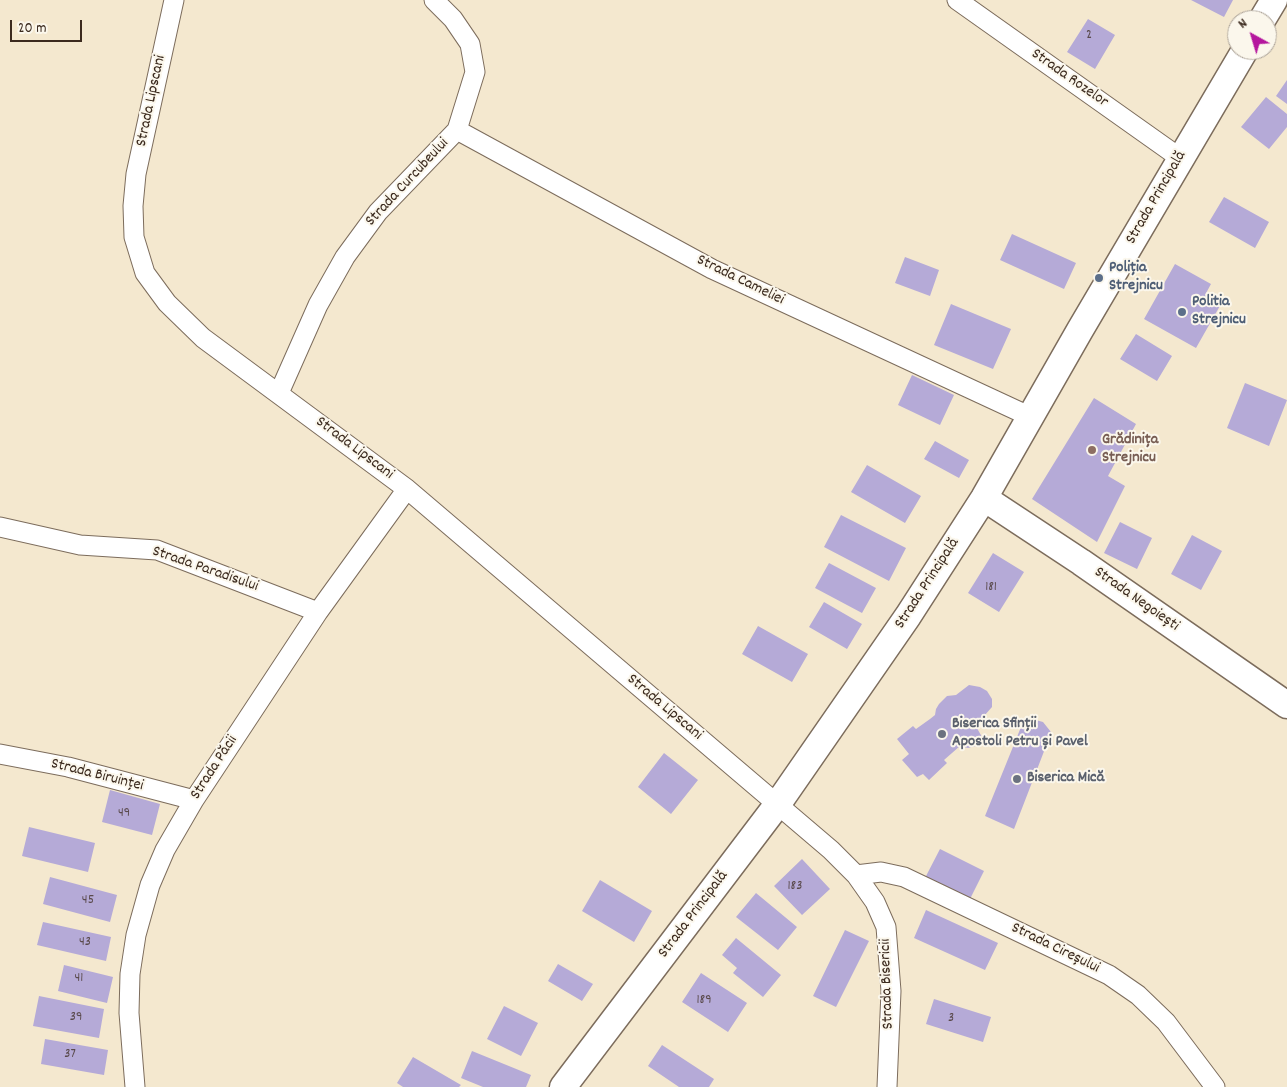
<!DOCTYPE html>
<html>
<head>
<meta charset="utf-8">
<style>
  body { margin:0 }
  #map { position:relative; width:1287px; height:1087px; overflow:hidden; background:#f4e8cf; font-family:Dekko,sans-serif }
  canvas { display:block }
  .north { position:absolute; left:1227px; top:10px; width:50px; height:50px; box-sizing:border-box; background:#fbf7ec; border:1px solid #aea59a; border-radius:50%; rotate:321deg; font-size:14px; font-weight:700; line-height:20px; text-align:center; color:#3b2a1e }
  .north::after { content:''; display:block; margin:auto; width:18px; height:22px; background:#b5179e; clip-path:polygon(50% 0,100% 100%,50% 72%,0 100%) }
  .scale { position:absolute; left:10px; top:20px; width:72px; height:22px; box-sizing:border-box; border:2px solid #3b2a1e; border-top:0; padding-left:6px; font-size:15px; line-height:18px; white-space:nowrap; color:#3b2a1e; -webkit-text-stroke:4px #fbf7ec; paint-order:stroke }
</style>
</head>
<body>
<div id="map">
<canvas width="1287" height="1087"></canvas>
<div class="north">N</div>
<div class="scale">20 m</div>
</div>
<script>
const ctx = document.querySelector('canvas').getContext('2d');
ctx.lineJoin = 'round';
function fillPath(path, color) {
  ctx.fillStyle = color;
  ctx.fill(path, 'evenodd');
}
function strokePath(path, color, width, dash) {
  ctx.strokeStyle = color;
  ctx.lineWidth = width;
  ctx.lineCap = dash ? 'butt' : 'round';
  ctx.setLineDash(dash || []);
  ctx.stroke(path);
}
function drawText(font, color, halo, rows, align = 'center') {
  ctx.font = font + ' Dekko,sans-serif';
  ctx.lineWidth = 4;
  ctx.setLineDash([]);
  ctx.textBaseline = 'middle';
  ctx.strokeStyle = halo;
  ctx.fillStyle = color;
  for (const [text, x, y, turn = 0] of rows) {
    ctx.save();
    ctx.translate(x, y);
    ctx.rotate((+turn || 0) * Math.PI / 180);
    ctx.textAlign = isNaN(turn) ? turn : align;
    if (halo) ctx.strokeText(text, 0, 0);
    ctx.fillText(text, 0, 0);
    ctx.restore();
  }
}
fillPath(new Path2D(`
  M1191 0H1233L1224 17Z
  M1088 19 1115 35 1095 69 1067 52Z
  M1287 80V104L1276 96Z
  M1266 97 1287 114V127L1269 149 1241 127Z
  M1224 197 1269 222 1255 248 1209 222Z
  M1012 234 1076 263 1064 289 1000 260Z
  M905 257 939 270 930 296 895 283Z
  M1175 264 1211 284 1205 295 1221 304 1196 348 1144 319Z
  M951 304 1011 329 993 369 934 345Z
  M1136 334 1172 356 1157 381 1120 359Z
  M912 375 954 395 940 425 898 405Z
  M1245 383 1287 400 1269 446 1227 428Z
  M1094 398 1136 424 1108 476 1125 486 1097 542 1032 499Z
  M935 441 969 460 959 478 924 459Z
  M867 465 921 496 905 523 851 492Z
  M841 515 906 548 889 581 824 547Z
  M1120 522 1152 538 1137 569 1104 553Z
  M1192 535 1222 551 1201 590 1171 574Z
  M993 553 1024 572 999 612 968 593Z
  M829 563 876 588 862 613 815 588Z
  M824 602 862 624 847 649 809 627Z
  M758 626 808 654 792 682 742 654Z
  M969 685 980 687 987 691 992 699V707L984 716 980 724 978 730 982 737 976 746 968 748 960 746 944 760 947 763 929 780 923 774 917 777 902 760 909 754 897 739 913 726 916 729 930 719 935 715 936 709 939 704 947 696 956 695Z
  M1032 719 1043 722 1051 732 1048 741 1014 829 985 816 1021 727 1025 722Z
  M664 753 698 780 671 814 638 787Z
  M110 790 160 804 152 835 102 822Z
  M29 827 95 843 88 872 22 856Z
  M940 849 984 871 970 899 925 878Z
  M802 859 830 889 802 915 774 886Z
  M50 877 117 895 110 922 43 904Z
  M600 880 652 911 634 942 582 911Z
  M756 893 797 927 778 950 736 917Z
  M926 910 998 943 985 970 914 938Z
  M43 922 111 937 106 961 37 945Z
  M845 930 869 941 836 1007 813 996Z
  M736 938 781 975 763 997 733 973 737 968 722 955Z
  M558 964 593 984 582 1001 548 981Z
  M64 965 113 977 107 1003 58 991Z
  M701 973 747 1003 728 1032 682 1002Z
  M39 996 104 1009 99 1038 33 1026Z
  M934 999 991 1017 983 1042 926 1024Z
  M504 1006 538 1023 521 1056 487 1039Z
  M45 1039 108 1050 104 1075 41 1064Z
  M662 1045 714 1079 709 1087H679L648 1066Z
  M472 1051 531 1075 526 1087H483L461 1078Z
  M413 1057 461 1085 459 1087H403L397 1083Z`), '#b5aad7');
const street = new Path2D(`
  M174 0 136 174 133 206 134 237 145 273 167 303 203 338 407 489 831 850 856 875 875 902 886 927 891 991 887 1087
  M957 0 1180 158
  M457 130 712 269 1031 417
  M279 393 318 305 345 257 378 212 457 130 475 72 470 44 453 19 434 0
  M0 527 80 545 157 550 318 612
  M0 754 68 767 194 800
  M856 875 881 872 904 877 1109 975 1138 995 1166 1022 1215 1087
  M135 1087 129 1013 130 974 136 935 150 885 165 850 194 800 318 612 407 489`);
const secondary = new Path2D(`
  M1262 20 1274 0
  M984 498 1081 562 1287 705
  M563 1087 777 805 908 616 984 498 1080 330 1245 50`);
strokePath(street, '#7c6c5c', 21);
strokePath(secondary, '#7c6c5c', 29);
strokePath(street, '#fff', 19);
strokePath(secondary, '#fff', 26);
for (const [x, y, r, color] of [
  [1099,278,5,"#5c6f8a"],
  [1182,312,5,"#5c6f8a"],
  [1092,450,5,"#8d6e63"],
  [942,734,5,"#6b7280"],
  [1017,779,5,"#6b7280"]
]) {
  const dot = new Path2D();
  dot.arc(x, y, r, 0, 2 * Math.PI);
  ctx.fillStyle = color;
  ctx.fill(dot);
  strokePath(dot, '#fbf7ec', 2);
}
drawText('14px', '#5a4a4c', null, [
  ["2",1089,36],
  ["181",991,588],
  ["49",124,814],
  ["183",795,887],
  ["45",88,901],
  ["43",85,943],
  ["41",79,979],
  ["189",704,1001],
  ["39",76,1018],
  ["3",951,1019],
  ["37",70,1055]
]);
drawText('16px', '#3b2a1e', '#fbf7ec', [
  ["Strada Rozelor",1069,79,35],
  ["Strada Lipscani",152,101,-78],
  ["Strada Curcubeului",408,183,-47],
  ["Strada Principală",1157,198,-60],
  ["Strada Cameliei",740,281,26],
  ["Strada Lipscani",354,449,37],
  ["Strada Paradisului",205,570,19],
  ["Strada Principală",928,584,-57],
  ["Strada Negoiești",1136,600,35],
  ["Strada Lipscani",664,708,40],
  ["Strada Păcii",215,768,-57],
  ["Strada Biruinței",97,776,14],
  ["Strada Principală",694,915,-53],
  ["Strada Cireșului",1055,949,26],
  ["Strada Bisericii",888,984,-92]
]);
drawText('bold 16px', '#4e5e75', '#fbf7ec', [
  ["Poliția",1109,269],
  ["Strejnicu",1109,287],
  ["Politia",1192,303],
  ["Strejnicu",1192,321]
], 'left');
drawText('bold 16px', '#785e54', '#fbf7ec', [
  ["Grădinița",1102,441],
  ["Strejnicu",1102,459]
], 'left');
drawText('bold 16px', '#5b616d', '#fbf7ec', [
  ["Biserica Sfinții",952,725],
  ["Apostoli Petru și Pavel",952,743],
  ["Biserica Mică",1027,779]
], 'left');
</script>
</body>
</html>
